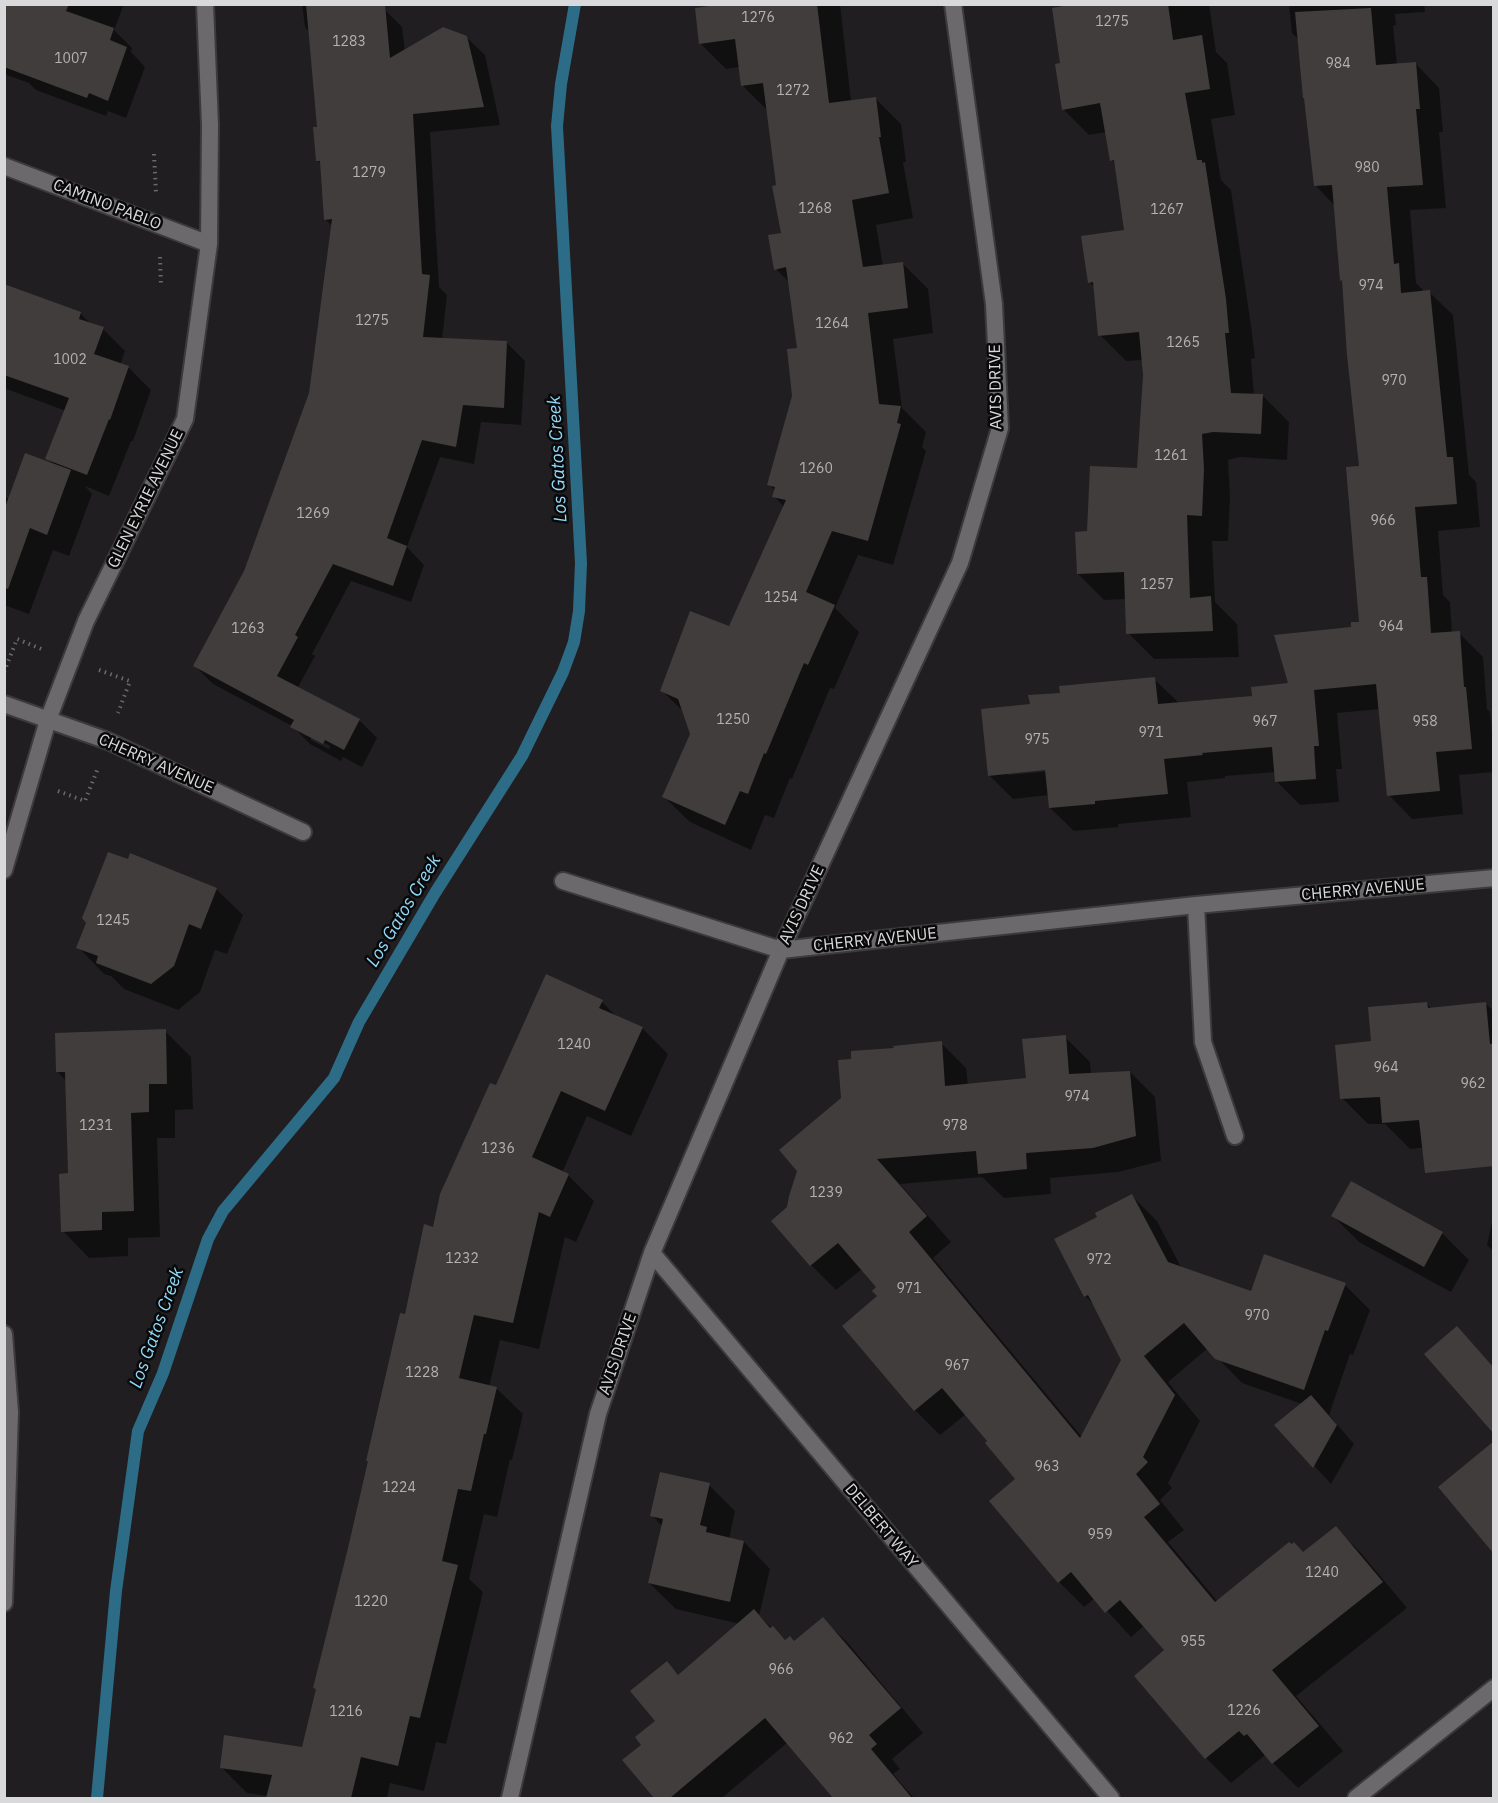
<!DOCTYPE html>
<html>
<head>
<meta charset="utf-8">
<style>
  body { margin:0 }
  #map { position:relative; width:1498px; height:1803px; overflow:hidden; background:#201e21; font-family:"IBM Plex Sans",sans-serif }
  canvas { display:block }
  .frame { position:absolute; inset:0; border:6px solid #d9d8da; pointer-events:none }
</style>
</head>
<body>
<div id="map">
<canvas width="1498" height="1803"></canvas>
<div class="frame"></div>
</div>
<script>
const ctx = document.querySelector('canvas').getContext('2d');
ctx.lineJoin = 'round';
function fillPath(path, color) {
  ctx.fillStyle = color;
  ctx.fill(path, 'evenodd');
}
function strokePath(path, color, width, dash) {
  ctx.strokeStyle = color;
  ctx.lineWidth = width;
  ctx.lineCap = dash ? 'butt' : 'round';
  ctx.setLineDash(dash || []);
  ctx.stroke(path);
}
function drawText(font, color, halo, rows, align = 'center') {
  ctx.font = font + ' "IBM Plex Sans",sans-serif';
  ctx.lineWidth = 5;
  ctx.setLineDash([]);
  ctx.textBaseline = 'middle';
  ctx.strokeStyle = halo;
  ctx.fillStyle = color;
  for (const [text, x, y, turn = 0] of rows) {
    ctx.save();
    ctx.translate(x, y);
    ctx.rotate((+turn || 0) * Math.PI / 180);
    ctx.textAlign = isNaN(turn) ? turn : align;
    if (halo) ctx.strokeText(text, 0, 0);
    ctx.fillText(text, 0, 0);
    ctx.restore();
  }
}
fillPath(new Path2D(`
  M4 4H124L114 30 132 48 131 52 145 67 126 118 108 111 106 116 36 90 29 83 4 74Z
  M302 4H373L384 9 402 27 405 51 466 37 485 55 500 125 430 132 439 287 447 295 442 339 507 343 525 361 521 425 481 422 474 464 440 457 407 547 424 565 411 602 351 581 312 654 315 656 297 689 359 720 377 738 362 767 343 757 341 761 310 744 292 726 213 684 195 666 245 572 310 394 333 227 325 219 322 165 317 160 319 128 310 32 305 27ZM311 736 330 746 329 749 311 740Z
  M735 4H840L851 101 875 98 901 124 906 162H903L913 218 876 225 883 266 902 263 928 289 933 333 893 339 902 408 926 432 922 447 926 451 893 565 858 555 835 608 859 632 834 689 830 688 792 779 790 778 774 818 765 815 751 850 690 822 664 797 692 734 685 713 662 691 730 628 784 507 774 496 775 491 769 484 794 397 799 349 790 283 776 269 782 234 768 111 742 85 740 67 726 69 700 43Z
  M1086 4H1209L1216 52 1227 63 1235 115 1211 119 1221 180 1231 190 1251 326 1255 358 1251 359 1254 395 1263 396 1289 422 1287 460 1240 457 1228 460 1230 496 1228 541H1212L1215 602 1237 624 1239 657 1154 659 1128 633 1127 599 1104 600 1078 574 1088 533 1138 469 1144 375 1143 360 1126 361 1100 335 1095 288 1089 282 1126 231 1116 164 1112 160 1107 132 1089 135 1063 109 1061 64Z
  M1289 4H1424L1425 12 1395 14 1396 25 1393 26 1397 65 1416 64 1439 88 1443 132H1439L1446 208 1410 210 1416 283 1422 289V292H1429L1453 315 1469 475 1476 482 1480 527 1438 531 1443 595 1450 602 1452 633H1459L1483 657 1487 709 1490 712 1494 753V772L1459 775 1463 814 1412 819 1389 795 1380 709 1337 713 1342 769H1336L1339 802 1300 805 1277 782 1276 772 1225 776V778L1187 782 1191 817 1118 824V827L1074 831 1050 808 1049 795 1013 799 989 775 1031 705 1062 694 1154 679 1178 702 1253 697 1290 685 1353 628 1361 623 1360 467 1335 206 1315 185 1299 40 1292 33ZM1053 768V771L1008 775V772Z
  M4 285 80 313 92 325 103 329 125 351 120 365 129 368 151 390 133 441H131L109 496 85 486 92 494 69 556 53 550 29 614 4 605V497L10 499 55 466 47 458 66 411 4 388Z
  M216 889 243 915 227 954 215 950 200 992 178 1010 124 989 111 976 104 974 78 947 87 923Z
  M602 1002 618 1018 642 1028 668 1054 631 1136 587 1116 562 1173 568 1175 594 1201 576 1242 565 1237 539 1349 500 1340 489 1387 496 1388 523 1414 512 1460 510 1459 497 1517 484 1514 469 1579 483 1592 446 1744 436 1742 424 1791 390 1783 387 1798H268V1796L247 1793 221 1767 303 1748 406 1316 434 1229 497 1087Z
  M1427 1004 1432 1009 1486 1004 1494 1011V1152L1438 1146 1410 1149 1385 1124H1368L1342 1098 1373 1043Z
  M165 1031 191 1057 193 1109 175 1110V1138H157L160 1237 128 1238V1256L89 1258 63 1231 70 1175 66 1081 58 1072Z
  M1065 1037 1090 1062 1091 1074 1130 1072 1155 1097 1161 1161 1118 1172 1050 1178 1051 1194 1004 1198 982 1177 900 1184 951 1242 933 1258 1082 1437 1122 1360 1096 1307 1085 1296 1099 1217 1132 1196 1157 1221 1182 1269 1252 1293 1345 1285 1370 1310 1353 1355 1350 1354 1329 1415 1354 1444 1331 1484 1277 1425 1302 1404 1242 1383 1208 1348 1168 1382 1200 1421 1168 1483 1172 1488 1160 1500 1184 1530 1168 1542 1218 1602 1304 1553 1336 1528 1361 1553 1407 1608 1296 1696 1343 1751 1298 1788 1265 1755 1231 1783 1206 1758 1136 1676 1166 1650 1145 1625 1131 1637 1095 1598 1084 1607 1059 1582 1017 1480 990 1441 966 1414 940 1435 915 1410 844 1326 879 1296 878 1287 862 1269 836 1290 811 1265 773 1221 789 1207 843 1099 853 1060 896 1049 941 1043 966 1068 968 1085 1028 1080Z
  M1494 1213V1252L1487 1245Z
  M1333 1216 1442 1233 1469 1260 1451 1292 1359 1242Z
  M709 1485 735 1511 729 1539 744 1542 770 1569 759 1616 786 1641 795 1643 823 1619 847 1642 923 1733 892 1759 900 1769 893 1774 914 1798H836L788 1742 722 1798H656L624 1760 643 1745 657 1721 666 1663 680 1676 740 1624 676 1609 649 1583 662 1526 652 1515Z`), '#0007');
strokePath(new Path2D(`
  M97 1798 116 1591 138 1431 163 1373 208 1239 223 1211 334 1078 359 1022 435 893 522 756 563 672 574 642 579 611 581 563 557 126 561 84 575 4`), '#2d6c86', 12);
fillPath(new Path2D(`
  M4 4H69L66 11 114 28 110 40 127 47 108 101 89 93 87 98 4 67Z
  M306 4H385L390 58 443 27 467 36 484 107 413 114 422 274 430 275 423 337 507 341 504 408 463 405 456 447 422 440 387 538 407 546 393 586 333 564 295 635 298 637 277 676 360 719 344 750 325 740 323 744 290 727 294 720 193 666 244 571 309 393 332 219 324 220 320 161H316L313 127H317Z
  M723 4H817L829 103 876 97 881 137H879L889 193 852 200 863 267 903 262 908 308 868 313 879 404 901 406 897 423 901 424 868 541 832 531 806 592 835 605 808 665 804 663 766 754 764 753 748 794 740 791 725 825 662 797 690 734 678 699 660 691 690 611 729 626 786 500 772 497 775 487 767 485 792 396 787 349 797 348 786 267 774 270 768 235 781 233 772 186 776 185 763 83 741 86 735 39 699 44 695 8Z
  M1074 4H1168L1173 40 1202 35 1210 89 1185 93 1197 160H1202V163L1205 162 1226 299 1229 333H1225L1231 393 1263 394 1261 434 1213 432 1202 434 1204 469 1202 516 1187 515 1190 598 1211 596 1213 631 1126 634 1124 572 1077 574 1075 532 1087 531 1090 466 1137 468 1143 375 1139 332 1098 336 1093 282 1088 283 1081 236 1124 230 1114 160 1110 161 1100 103 1062 110 1055 64 1060 63 1052 8Z
  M1371 8 1376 65 1416 62 1420 109H1416L1423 185 1387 187 1394 264 1399 263 1401 293 1430 290 1447 457H1453L1457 504 1415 507 1421 577H1427L1431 633 1460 631 1464 687H1466L1472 749 1436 752 1440 791 1387 796 1376 684 1314 690 1319 746H1314L1316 779 1275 782 1272 747 1202 753 1203 755 1164 759 1168 794 1095 801V804L1049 808 1045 770 988 776 981 709 1030 704 1028 695 1060 693 1059 686 1155 677 1158 704 1252 696 1251 687 1288 683 1274 635 1351 627V622H1359L1346 467 1359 466 1347 355 1342 280 1340 281 1332 185 1314 186 1304 98H1303L1295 12Z
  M4 284 81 312 79 319 104 327 94 354 129 366 110 420 109 419 87 475 45 459 69 398 4 375Z
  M25 453 71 470 47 535 30 528 8 589 4 588V510Z
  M108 852 128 859 130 853 217 888 201 929 189 924 174 966 151 984 96 963 98 956 76 948 86 923 82 918Z
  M546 974 603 1000 599 1008 643 1027 605 1111 561 1091 532 1157 569 1174 550 1217 539 1212 513 1323 474 1315 459 1378 497 1387 486 1434H484L471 1491 458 1489 442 1561 458 1565 420 1718 410 1716 398 1766 361 1757 351 1798H266L272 1775 220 1768 224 1735 302 1747 316 1689 313 1688 348 1548 368 1461H366L400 1313 405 1314 424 1224 433 1227 440 1194 490 1083 496 1085Z
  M1427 1002 1428 1008 1486 1002 1490 1044H1494V1166L1425 1173 1419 1120 1382 1123 1380 1097 1340 1099 1335 1045 1371 1041 1368 1007Z
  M166 1029 167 1084H149V1112L131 1113 134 1211 102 1212V1230L61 1232 59 1174 68 1173 65 1072H56L55 1033Z
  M1066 1035 1069 1074 1130 1071 1136 1136 1093 1148 1026 1153 1027 1169 978 1174 976 1151 877 1159 927 1216 909 1232 1080 1438 1121 1360 1088 1295 1084 1297 1054 1239 1097 1217 1095 1213 1132 1194 1168 1262 1251 1291 1264 1254 1346 1283 1328 1331 1325 1330 1304 1390 1215 1359 1184 1323 1144 1356 1175 1395 1143 1457 1148 1462 1136 1474 1160 1504 1144 1517 1215 1602 1289 1542 1292 1544 1294 1542 1303 1552 1336 1526 1383 1582 1272 1670 1319 1726 1272 1764 1247 1734 1244 1736 1239 1731 1205 1759 1134 1676 1164 1650 1120 1600 1105 1613 1071 1572 1058 1583 989 1501 1015 1479 985 1443 987 1441 942 1388 914 1411 842 1326 877 1296 872 1291 876 1287 838 1243 810 1266 771 1221 787 1207 789 1196 797 1171 779 1150 841 1098 838 1060 851 1059V1051L894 1048 893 1046 942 1041 945 1086 1026 1078 1022 1039Z
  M1351 1181 1443 1232 1424 1267 1331 1216Z
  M1457 1326 1494 1368V1434L1424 1354Z
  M1311 1395 1337 1425 1313 1468 1274 1425Z
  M1494 1441V1554L1438 1487Z
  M660 1472 710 1483 700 1525 707 1527 706 1532 744 1541 730 1602 648 1583 663 1519 650 1516Z
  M754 1609 770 1628 773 1626 785 1640 790 1636 794 1641 823 1617 901 1708 869 1735 877 1744 871 1749 912 1798H833L765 1718 670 1798H654L622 1760 641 1745 635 1737 655 1721 630 1691 667 1661 678 1675Z`), '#413d3c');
const minor = new Path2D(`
  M4 166 209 244
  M4 704 108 741 303 832
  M4 870 48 720 86 621 185 419 209 244 210 125 205 4
  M563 881 781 950 1196 905 1494 878
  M1196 905 1203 1042 1235 1136
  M652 1253 1111 1798
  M4 1334 10 1412 4 1603
  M510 1798 598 1414 652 1253 781 950 960 563 1000 428 994 304 953 4
  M1356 1798 1494 1688`);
strokePath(minor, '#3c3a3d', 20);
strokePath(new Path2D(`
  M154 154 156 193
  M160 257 161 285
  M99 670 130 681 118 713
  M4 672 17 639 44 650
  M58 791 85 801 98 768`), '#6a696b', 4, [1.5, 4.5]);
strokePath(minor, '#6b696c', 16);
drawText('14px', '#b3b1b2', null, [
  ["1276",758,18],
  ["1275",1112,22],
  ["1283",349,42],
  ["1007",71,59],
  ["984",1338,64],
  ["1272",793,91],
  ["980",1367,168],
  ["1279",369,173],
  ["1268",815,209],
  ["1267",1167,210],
  ["974",1371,286],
  ["1275",372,321],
  ["1264",832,324],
  ["1265",1183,343],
  ["1002",70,360],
  ["970",1394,381],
  ["1261",1171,456],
  ["1260",816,469],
  ["1269",313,514],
  ["966",1383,521],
  ["1257",1157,585],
  ["1254",781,598],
  ["964",1391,627],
  ["1263",248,629],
  ["1250",733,720],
  ["967",1265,722],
  ["958",1425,722],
  ["971",1151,733],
  ["975",1037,740],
  ["1245",113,921],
  ["1240",574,1045],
  ["964",1386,1068],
  ["962",1473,1084],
  ["974",1077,1097],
  ["1231",96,1126],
  ["978",955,1126],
  ["1236",498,1149],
  ["1239",826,1193],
  ["1232",462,1259],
  ["972",1099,1260],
  ["971",909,1289],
  ["970",1257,1316],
  ["967",957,1366],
  ["1228",422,1373],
  ["963",1047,1467],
  ["1224",399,1488],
  ["959",1100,1535],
  ["1240",1322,1573],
  ["1220",371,1602],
  ["955",1193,1642],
  ["966",781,1670],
  ["1226",1244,1711],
  ["1216",346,1712],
  ["962",841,1739]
]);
drawText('16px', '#d9d8da', '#09090a', [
  ["CAMINO PABLO",107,205,21],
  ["AVIS DRIVE",996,387,-91],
  ["GLEN EYRIE AVENUE",146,499,-64],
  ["CHERRY AVENUE",156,764,24],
  ["CHERRY AVENUE",1363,890,-5],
  ["AVIS DRIVE",802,905,-65],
  ["CHERRY AVENUE",875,940,-6],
  ["AVIS DRIVE",618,1354,-71],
  ["DELBERT WAY",881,1526,50]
]);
drawText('italic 18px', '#91d9fa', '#09090a', [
  ["Los Gatos Creek",558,459,-93],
  ["Los Gatos Creek",404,911,-59],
  ["Los Gatos Creek",157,1328,-70]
]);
</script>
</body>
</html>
